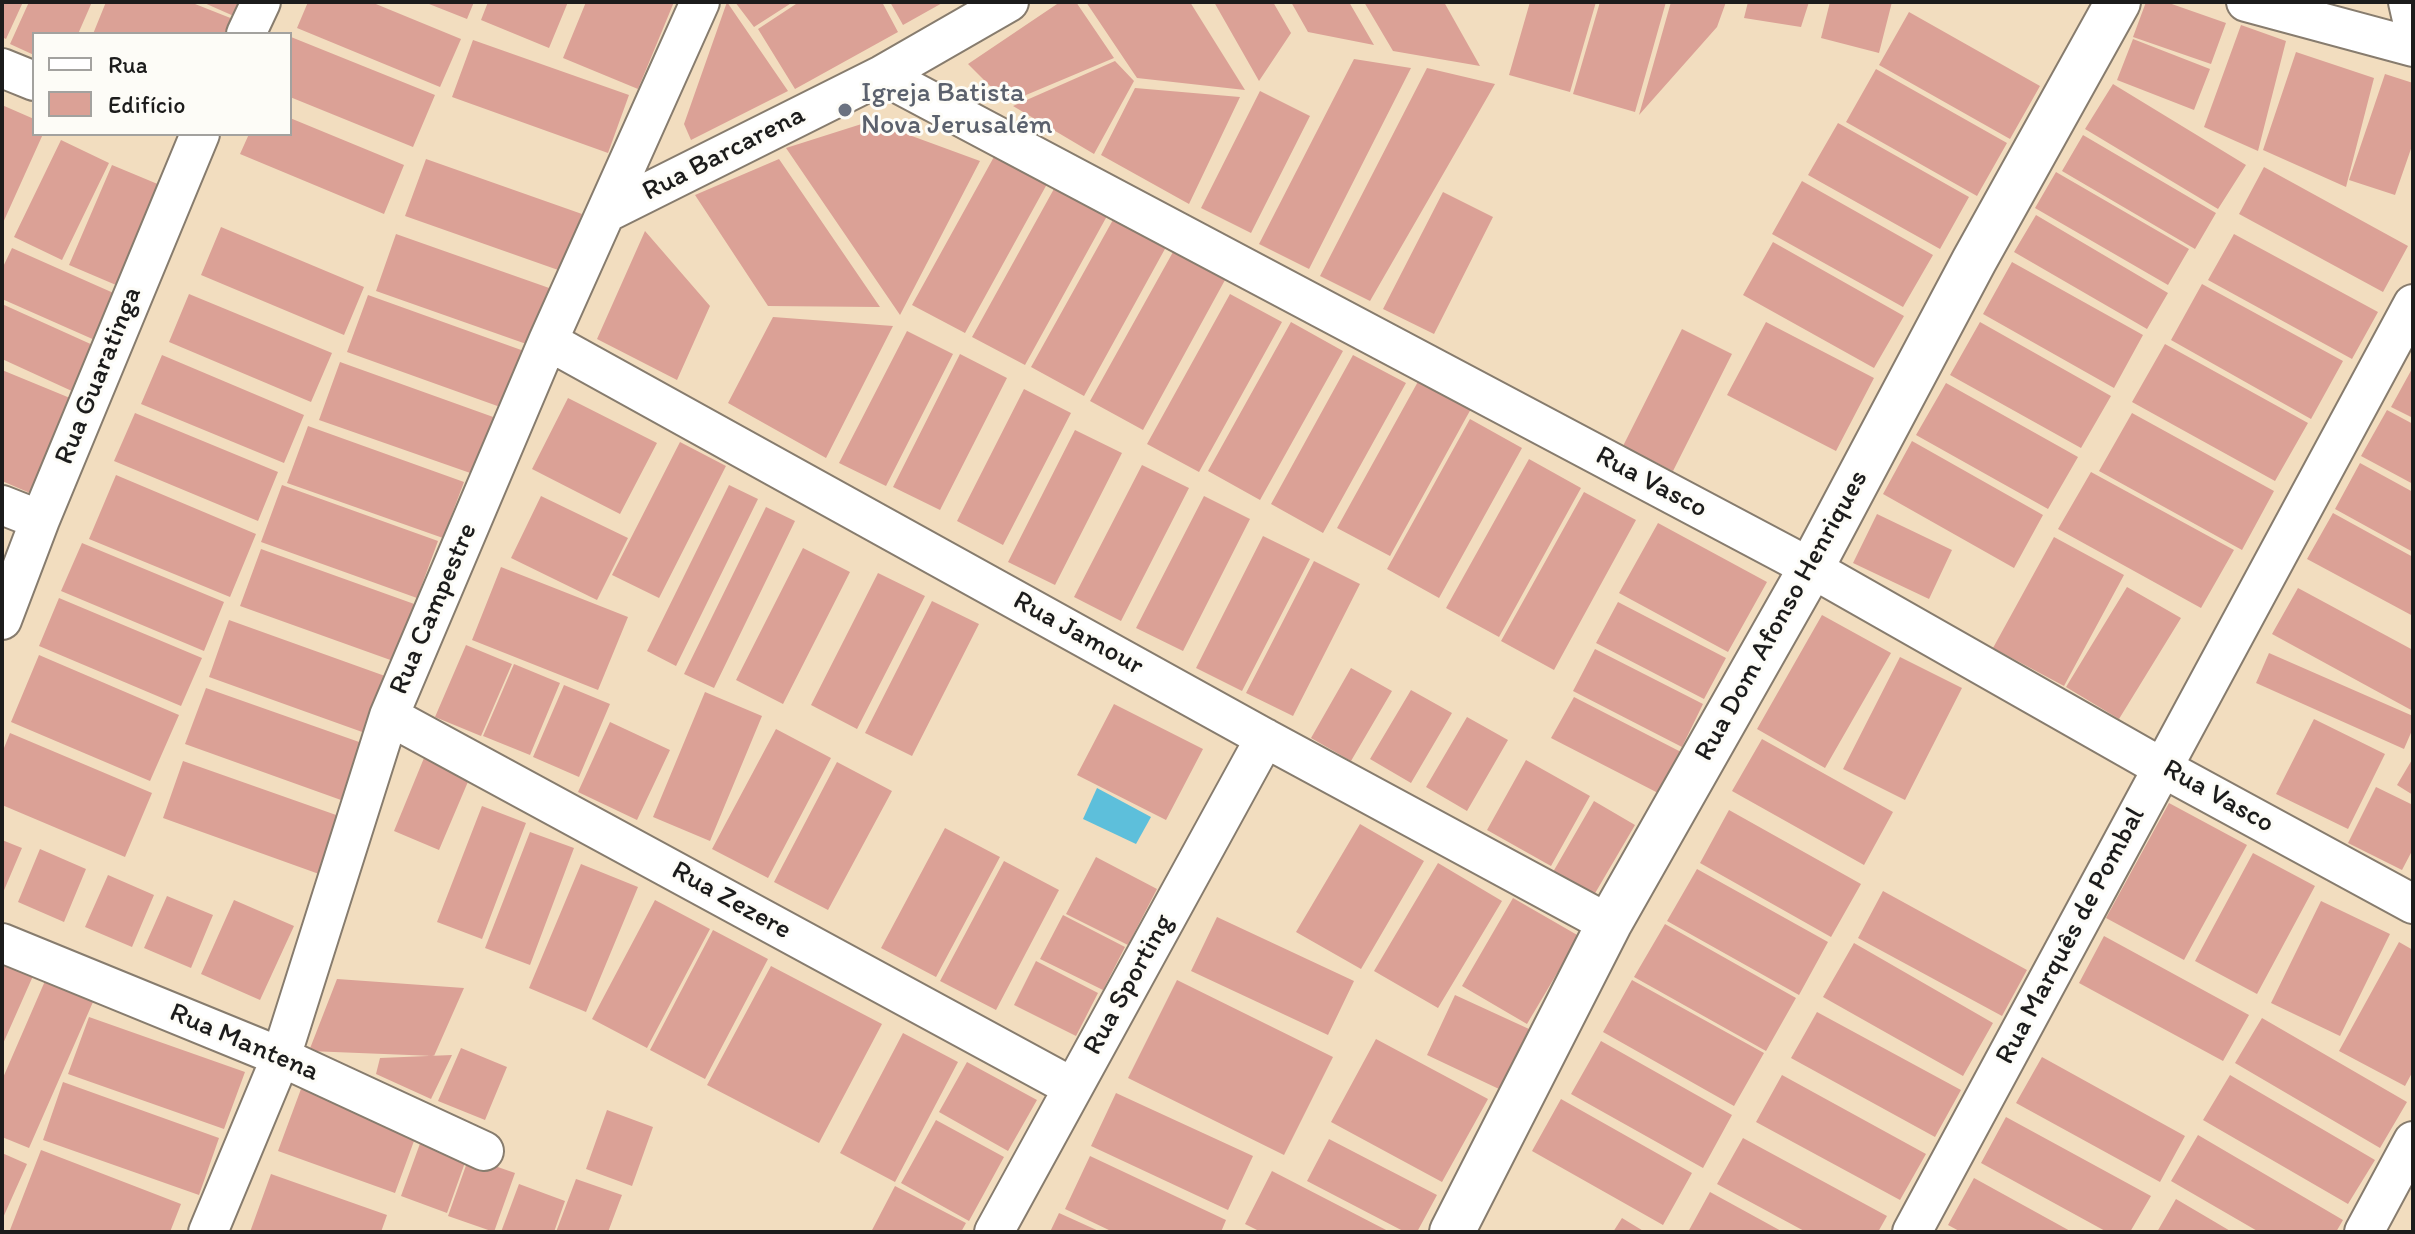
<!DOCTYPE html>
<html>
<head>
<meta charset="utf-8">
<style>
  body { margin:0 }
  #map { position:relative; width:2415px; height:1234px; overflow:hidden; background:#f2ddbf; font-family:Itim,sans-serif }
  canvas { display:block }
  .frame { position:absolute; inset:0; border:4px solid #1c1c1c; pointer-events:none }
  .legend { position:absolute; left:32px; top:32px; width:260px; height:104px; box-sizing:border-box; background:#fdfcf7; border:2px solid #a3a29f; margin:0; padding:10px 14px; list-style:none; font-size:24px; color:#1c1c1c }
  .legend li { display:flex; align-items:center; gap:16px; height:40px }
  .legend b { width:40px; border:2px solid #a3a29f }
</style>
</head>
<body>
<div id="map">
<canvas width="2415" height="1234"></canvas>
<div class="frame"></div>
<ul class="legend">
<li><b style="height:10px;background:#fff"></b>Rua</li>
<li><b style="height:22px;background:#dba196"></b>Edifício</li>
</ul>
</div>
<script>
const ctx = document.querySelector('canvas').getContext('2d');
ctx.lineJoin = 'round';
function fillPath(path, color) {
  ctx.fillStyle = color;
  ctx.fill(path, 'evenodd');
}
function strokePath(path, color, width, dash) {
  ctx.strokeStyle = color;
  ctx.lineWidth = width;
  ctx.lineCap = dash ? 'butt' : 'round';
  ctx.setLineDash(dash || []);
  ctx.stroke(path);
}
function drawText(font, color, halo, rows, align = 'center') {
  ctx.font = font + ' Itim,sans-serif';
  ctx.lineWidth = 6;
  ctx.setLineDash([]);
  ctx.textBaseline = 'middle';
  ctx.strokeStyle = halo;
  ctx.fillStyle = color;
  for (const [text, x, y, turn = 0] of rows) {
    ctx.save();
    ctx.translate(x, y);
    ctx.rotate((+turn || 0) * Math.PI / 180);
    ctx.textAlign = isNaN(turn) ? turn : align;
    if (halo) ctx.strokeText(text, 0, 0);
    ctx.fillText(text, 0, 0);
    ctx.restore();
  }
}
fillPath(new Path2D(`
  M1097 788 1151 817 1136 844 1083 819Z`), '#5dbfdb');
fillPath(new Path2D(`
  M2 2H23L6 39 2 37Z
  M29 2H92L78 34H34V55L10 44Z
  M106 2H190L233 19 227 34H93Z
  M202 2H242L236 17Z
  M308 2H371L461 39 440 87 297 28Z
  M424 2H474L467 19Z
  M488 2H568L549 48 481 20Z
  M586 2H674L638 89 563 58Z
  M727 2 788 91 691 140 684 124Z
  M735 2H793L754 27Z
  M799 2H882L898 32 795 89 758 29Z
  M890 2H944L903 25Z
  M1060 2H1076L1114 58 1007 103 968 64Z
  M1086 2H1190L1245 90 1137 78Z
  M1214 2H1273L1291 33 1259 81Z
  M1291 2H1349L1374 45 1308 32Z
  M1364 2H1444L1480 66 1393 51Z
  M1530 2H1596L1570 92 1509 75Z
  M1600 2H1666L1635 112 1573 94Z
  M1671 2H1726L1717 27 1639 115Z
  M1748 2H1809L1801 27 1744 18Z
  M1830 2H1892L1879 53 1821 38Z
  M2146 2H2166L2226 23 2211 64 2133 37Z
  M1909 12 2040 86 2010 139 1879 65Z
  M2241 25 2286 41 2258 151 2204 127Z
  M291 37 435 95 413 147 290 97Z
  M2133 39 2210 69 2194 110 2117 80Z
  M473 40 629 95 608 153 452 97Z
  M2296 52 2374 78 2346 187 2263 150Z
  M1354 59 1411 68 1309 269 1259 244Z
  M1115 61 1134 81 1094 154 1013 106Z
  M1427 68 1495 84 1370 301 1320 276Z
  M1876 69 2007 143 1977 196 1846 122Z
  M2385 74 2413 83V143L2395 195 2349 180Z
  M2113 84 2246 165 2218 209 2085 129Z
  M1135 88 1240 97 1189 204 1101 155Z
  M1260 91 1310 116 1251 233 1201 208Z
  M2 105 34 119V134H43L2 225Z
  M290 118 404 165 384 214 240 154 249 134H290Z
  M871 121 980 161 900 315 786 148Z
  M1838 123 1969 197 1940 249 1808 175Z
  M2083 135 2216 213 2195 249 2062 171Z
  M61 140 109 163 62 260 14 237Z
  M995 155 1047 184 965 333 912 305Z
  M426 159 582 214 561 271 405 216Z
  M779 159 880 307 768 306 695 195Z
  M112 165 160 185 116 285 69 265Z
  M2264 167 2408 246 2383 292 2239 214Z
  M2056 172 2189 249 2168 285 2035 208Z
  M1802 181 1933 255 1903 307 1772 234Z
  M1055 187 1107 216 1025 365 972 337Z
  M1443 192 1493 217 1434 334 1383 309Z
  M2036 215 2168 293 2147 329 2014 252Z
  M1114 218 1166 247 1084 396 1031 367Z
  M221 227 364 287 344 335 201 275Z
  M645 231 710 306 677 380 597 339Z
  M396 234 552 289 532 346 376 291Z
  M2234 234 2378 312 2352 359 2208 280Z
  M1773 242 1904 316 1874 368 1743 295Z
  M12 248 118 295 97 341 2 299V269Z
  M1173 252 1225 280 1143 430 1090 401Z
  M2012 262 2143 335 2114 388 1983 314Z
  M2202 284 2343 361 2311 419 2171 340Z
  M189 294 332 353 311 402 169 342Z
  M1230 294 1282 322 1199 472 1147 444Z
  M368 295 524 351 503 408 347 352Z
  M2 304 95 346 74 392 2 359Z
  M773 317 893 326 826 458 728 403Z
  M1291 322 1343 351 1260 500 1208 471Z
  M1766 322 1874 378 1836 451 1727 395Z
  M1980 322 2111 396 2081 448 1950 375Z
  M1682 329 1732 354 1673 471 1623 446Z
  M907 331 953 354 886 486 839 463Z
  M2165 344 2308 423 2275 481 2132 402Z
  M960 354 1007 378 940 510 893 487Z
  M162 355 304 415 284 463 141 404Z
  M1353 355 1406 383 1323 533 1271 504Z
  M340 362 496 418 476 475 319 420Z
  M2413 367V418L2391 407Z
  M2 370 70 398 30 493 2 481Z
  M1420 378 1472 407 1390 556 1337 528Z
  M1946 383 2078 457 2048 509 1916 435Z
  M1024 389 1071 413 1003 545 957 521Z
  M568 398 657 443 620 514 532 469Z
  M2387 410 2413 424V484L2361 456Z
  M135 413 278 472 258 521 114 461Z
  M2132 413 2274 491 2242 550 2099 471Z
  M1470 419 1522 448 1439 598 1387 569Z
  M308 426 464 482 443 538 287 483Z
  M1075 430 1122 453 1055 585 1008 562Z
  M1912 441 2043 515 2014 568 1883 494Z
  M680 442 726 466 659 598 612 575Z
  M1529 459 1581 488 1499 637 1446 608Z
  M2360 463 2413 492V552L2335 509Z
  M1142 465 1189 488 1121 621 1074 597Z
  M2091 472 2234 550 2201 608 2058 529Z
  M116 475 256 534 230 597 89 539Z
  M282 485 438 541 417 598 261 542Z
  M729 485 758 499 676 666 647 651Z
  M1584 492 1636 520 1554 670 1501 641Z
  M541 496 628 538 597 600 511 558Z
  M1204 496 1250 519 1183 651 1136 628Z
  M766 507 795 521 714 688 684 674Z
  M2333 513 2413 557V616L2307 559Z
  M1877 514 1952 550 1929 599 1853 563Z
  M1658 523 1767 582 1728 652 1619 593Z
  M1263 536 1310 559 1242 691 1196 668Z
  M2054 537 2124 575 2064 686 1993 648Z
  M82 543 224 602 204 651 61 591Z
  M803 548 850 572 783 704 736 680Z
  M261 549 417 605 396 662 240 606Z
  M1314 561 1360 584 1293 716 1246 693Z
  M501 567 628 617 598 690 472 640Z
  M878 573 925 596 857 729 811 705Z
  M2127 587 2181 618 2119 719 2066 687Z
  M2298 588 2413 650V711L2272 634Z
  M59 598 202 658 181 706 39 646Z
  M932 601 979 624 912 756 865 733Z
  M1618 602 1726 658 1704 699 1596 643Z
  M1822 615 1891 653 1825 768 1757 729Z
  M229 620 385 676 365 733 209 677Z
  M466 645 512 664 481 736 435 717Z
  M1595 649 1703 704 1682 747 1573 691Z
  M2269 653 2413 716V728L2404 749 2256 683Z
  M39 655 179 715 150 781 11 722Z
  M1900 657 1962 688 1905 800 1843 769Z
  M514 664 560 683 530 755 483 736Z
  M1351 668 1392 691 1351 761 1311 738Z
  M564 685 610 704 579 777 533 757Z
  M206 688 362 743 341 800 185 744Z
  M1411 690 1452 713 1411 783 1370 759Z
  M705 692 762 716 710 841 653 817Z
  M1574 697 1681 752 1660 794 1551 738Z
  M1114 704 1203 749 1166 820 1077 775Z
  M1467 717 1508 740 1467 811 1426 787Z
  M2314 719 2385 754 2348 829 2276 794Z
  M610 722 670 750 637 820 578 792Z
  M776 729 831 758 768 878 712 849Z
  M10 733 152 793 125 857 2 805V753Z
  M1762 739 1893 812 1864 865 1732 791Z
  M424 758 470 777 439 850 394 831Z
  M2413 758V795L2397 785Z
  M1526 760 1590 796 1551 866 1487 830Z
  M183 761 339 816 319 874 163 818Z
  M837 762 892 791 828 910 774 882Z
  M2376 787 2413 805V849L2402 870 2348 843Z
  M1594 801 1635 825 1594 895 1553 872Z
  M2169 803 2247 845 2184 960 2106 918Z
  M482 806 526 823 482 939 437 922Z
  M1729 810 1861 884 1831 937 1700 863Z
  M1360 824 1424 861 1361 969 1296 932Z
  M945 828 1000 857 936 977 881 948Z
  M530 832 574 848 530 965 485 948Z
  M2 840 22 848 2 895Z
  M40 849 86 869 64 922 18 902Z
  M2253 853 2315 886 2257 994 2195 961Z
  M1096 857 1157 889 1128 945 1066 914Z
  M1004 861 1059 890 996 1010 940 981Z
  M1438 863 1502 901 1438 1008 1374 971Z
  M581 864 638 887 586 1012 529 988Z
  M1697 869 1828 942 1799 995 1667 921Z
  M108 875 154 895 132 947 85 927Z
  M1883 891 2027 970 2002 1016 1858 938Z
  M167 896 213 915 191 968 144 948Z
  M1513 898 1579 936 1527 1024 1462 986Z
  M234 900 294 926 260 1000 201 974Z
  M655 900 710 929 647 1048 592 1019Z
  M2321 901 2390 934 2340 1036 2271 1003Z
  M1063 915 1125 947 1103 990 1040 959Z
  M1217 917 1354 981 1328 1035 1191 971Z
  M1665 924 1796 998 1766 1051 1634 977Z
  M713 930 768 959 705 1079 650 1050Z
  M2104 936 2249 1015 2223 1061 2079 983Z
  M2399 942 2413 950V1071L2405 1086 2339 1051Z
  M1854 943 1993 1023 1963 1076 1823 997Z
  M1036 961 1098 993 1076 1036 1014 1005Z
  M2 963 33 976 2 1046Z
  M771 966 882 1024 819 1143 707 1085Z
  M337 979 464 988 434 1056 309 1051Z
  M1177 980 1333 1057 1284 1155 1128 1078Z
  M1632 980 1764 1053 1734 1106 1603 1032Z
  M45 981 93 1002 29 1148 2 1137V1080Z
  M1455 995 1529 1029 1499 1089 1427 1055Z
  M1817 1012 1961 1090 1935 1137 1791 1058Z
  M89 1017 245 1072 224 1129 68 1074Z
  M2262 1018 2407 1102 2380 1148 2235 1063Z
  M903 1033 958 1062 895 1182 840 1153Z
  M1376 1039 1488 1099 1442 1182 1331 1122Z
  M1601 1041 1732 1115 1703 1168 1571 1094Z
  M461 1048 507 1067 485 1120 438 1101Z
  M452 1055 431 1099 376 1074 380 1058Z
  M2042 1057 2185 1136 2160 1182 2016 1103Z
  M967 1062 1037 1100 1008 1151 939 1112Z
  M1782 1075 1926 1154 1900 1200 1756 1122Z
  M2230 1075 2375 1160 2348 1204 2203 1120Z
  M63 1082 219 1138 199 1195 43 1140Z
  M301 1089 418 1130 395 1193 278 1151Z
  M1116 1093 1253 1156 1228 1210 1091 1146Z
  M1561 1099 1692 1173 1663 1225 1532 1151Z
  M607 1110 653 1127 632 1186 586 1169Z
  M2006 1117 2151 1196 2130 1232H2107L1981 1163Z
  M936 1120 1004 1157 969 1221 901 1183Z
  M2198 1135 2343 1220 2336 1232H2259L2171 1181Z
  M422 1138 468 1154 447 1213 401 1196Z
  M1743 1138 1887 1216 1878 1232H1806L1717 1184Z
  M1329 1139 1437 1195 1417 1232H1405L1307 1181Z
  M41 1150 181 1204 170 1232 10 1230Z
  M2 1153 27 1164 2 1220Z
  M1090 1156 1226 1220 1221 1232H1113L1065 1209Z
  M469 1157 515 1173 494 1232 448 1216Z
  M1272 1171 1390 1232H1261L1245 1224Z
  M271 1174 387 1215 381 1232H250Z
  M1974 1178 2072 1232H1961L1948 1225Z
  M576 1179 622 1195 608 1232H556Z
  M519 1184 565 1201 554 1232H501Z
  M895 1186 966 1223 961 1232H871Z
  M1710 1192 1783 1232H1688Z
  M2176 1199 2232 1232H2157Z
  M1059 1213 1101 1232H1050Z
  M1622 1218 1645 1232H1613Z`), '#dba196');
const minor = new Path2D(`
  M2246 2 2413 47
  M2408 2 2413 24
  M246 34 261 2
  M2 68 34 81
  M882 75 1811 568 2161 767 2413 904
  M606 213 882 75 1009 2
  M548 341 1265 738 1609 924
  M2 505 40 520
  M2 620 40 520 200 134
  M389 716 1072 1087
  M2 943 281 1057 484 1151
  M208 1232 281 1057 389 716 548 341 700 2
  M994 1232 1265 738
  M1912 1232 2413 304
  M2364 1232 2413 1141`);
const tertiary = new Path2D(`
  M1452 1232 1609 924 1811 568 1974 261 2118 2`);
strokePath(minor, '#877c6e', 42);
strokePath(tertiary, '#877c6e', 48);
strokePath(minor, '#fff', 38);
strokePath(tertiary, '#fff', 44);
for (const [x, y, r, color] of [
  [845,110,8,"#6b7280"]
]) {
  const dot = new Path2D();
  dot.arc(x, y, r, 0, 2 * Math.PI);
  ctx.fillStyle = color;
  ctx.fill(dot);
  strokePath(dot, '#fdfcf7', 3);
}
drawText('28px', '#5b616d', '#fdfcf7', [
  ["Igreja Batista",861,94],
  ["Nova Jerusalém",861,126]
], 'left');
drawText('28px', '#1c1c1c', '#fdfcf7', [
  ["Rua Barcarena",724,154,-27],
  ["Rua Guaratinga",99,376,-68],
  ["Rua Vasco",1651,483,28],
  ["Rua Campestre",434,609,-67],
  ["Rua Dom Afonso Henriques",1782,616,-61],
  ["Rua Jamour",1078,634,29],
  ["Rua Vasco",2218,797,29],
  ["Rua Zezere",731,901,29],
  ["Rua Marquês de Pombal",2071,936,-62],
  ["Rua Sporting",1129,985,-61],
  ["Rua Mantena",244,1043,23]
]);
</script>
</body>
</html>
